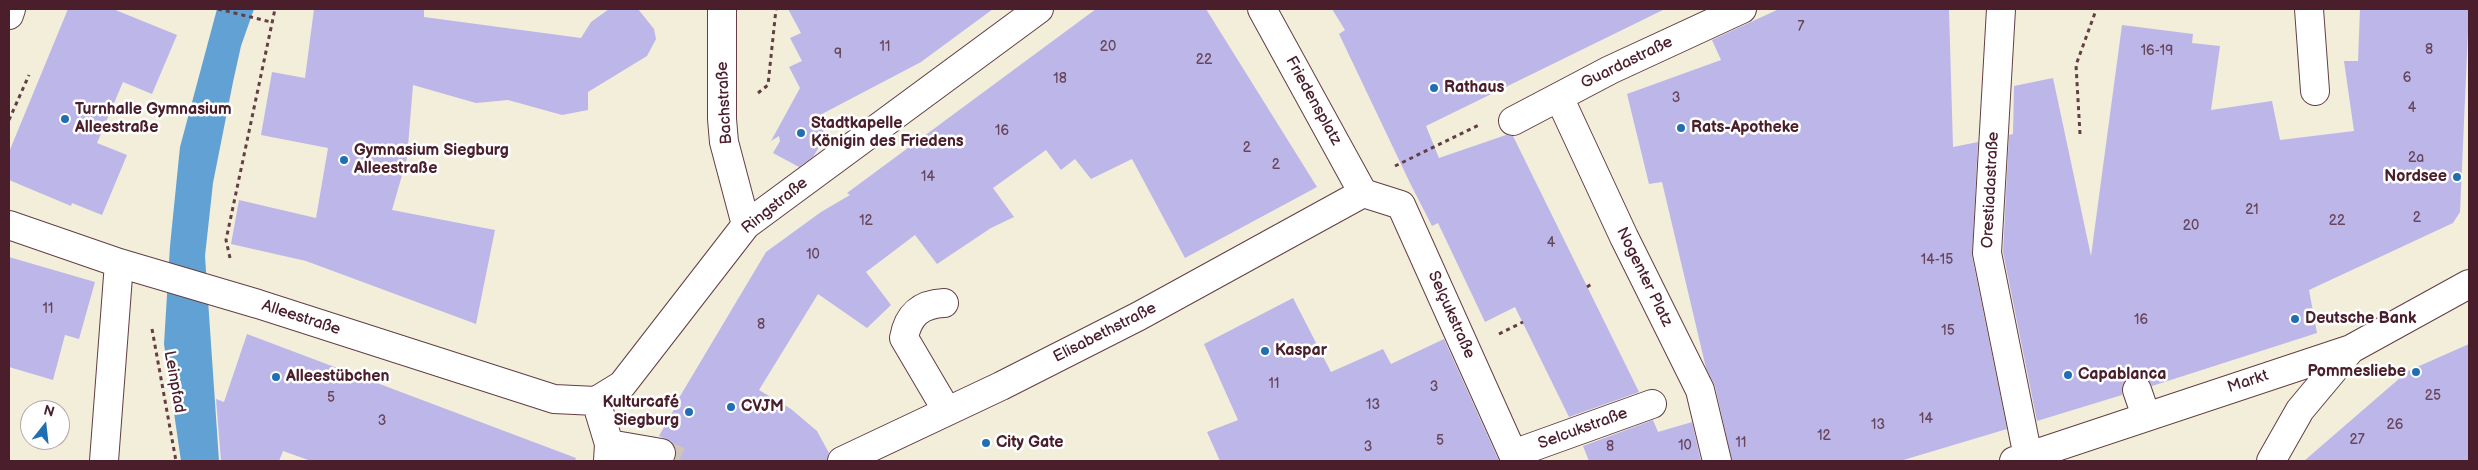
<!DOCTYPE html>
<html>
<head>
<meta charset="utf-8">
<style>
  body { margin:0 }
  #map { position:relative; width:2478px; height:470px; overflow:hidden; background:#f2eeda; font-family:"Balsamiq Sans",sans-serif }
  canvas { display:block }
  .frame { position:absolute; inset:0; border:10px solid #4a1f2b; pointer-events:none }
  .north { position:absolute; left:20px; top:400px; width:50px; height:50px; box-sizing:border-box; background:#fff; border:1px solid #b7a5aa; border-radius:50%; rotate:16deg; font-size:14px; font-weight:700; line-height:20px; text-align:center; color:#4a1f2b }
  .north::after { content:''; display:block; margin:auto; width:18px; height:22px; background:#1f6fb2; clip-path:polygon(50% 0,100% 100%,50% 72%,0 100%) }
</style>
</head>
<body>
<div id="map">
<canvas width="2478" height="470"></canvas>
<div class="frame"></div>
<div class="north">N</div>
</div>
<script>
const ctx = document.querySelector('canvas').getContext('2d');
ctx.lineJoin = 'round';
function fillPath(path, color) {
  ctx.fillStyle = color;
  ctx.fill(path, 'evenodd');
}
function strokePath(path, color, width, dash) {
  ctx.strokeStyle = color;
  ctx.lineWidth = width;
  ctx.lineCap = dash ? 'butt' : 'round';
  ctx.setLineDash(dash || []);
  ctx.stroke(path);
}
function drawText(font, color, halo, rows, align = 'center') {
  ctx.font = font + ' "Balsamiq Sans",sans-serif';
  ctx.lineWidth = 5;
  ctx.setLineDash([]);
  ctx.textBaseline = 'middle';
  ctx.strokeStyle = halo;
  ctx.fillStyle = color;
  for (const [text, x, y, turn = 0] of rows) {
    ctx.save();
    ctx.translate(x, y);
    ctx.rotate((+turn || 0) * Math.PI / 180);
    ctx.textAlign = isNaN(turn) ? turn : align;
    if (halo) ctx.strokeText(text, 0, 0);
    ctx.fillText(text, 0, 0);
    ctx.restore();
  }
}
fillPath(new Path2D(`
  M217 9H254L241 46 233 82 213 183 205 256 219 461H181L164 344 170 246 180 147Z`), '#62a1d4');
fillPath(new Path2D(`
  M68 9H113L177 35 152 94 123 82 97 143 127 155 102 215 72 203 71 206 9 180V152Z
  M314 9H424V17L581 38 591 22 609 9H638L654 29 656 39 647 56 588 92V110L562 115 508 100 476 103 413 85 407 158 392 210 495 230 476 324 306 261 231 244 239 200 316 218 328 148 261 135 272 72 305 78Z
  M788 9H993L921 62 820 115 825 137 813 157 799 167 773 153 780 141 779 136 771 141 800 88 789 67 802 61 790 38 801 33Z
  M1096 9H1206L1317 187 1185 258 1132 159 1091 179 1075 159 1061 170 1046 150 993 188 1014 217 991 228 937 264 915 235 866 272 891 305 867 328 818 294 759 390 791 409 817 431 829 453 827 461H674L676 455 675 447 671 441 659 436 677 404 676 403 766 252 821 212 850 195 847 193Z
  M1332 9H1665L1426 126 1439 158 1506 135 1513 136 1639 392 1569 417 1515 307 1485 322 1438 223 1432 226 1410 183 1339 34 1345 30Z
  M1779 9H1949L1953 147 1978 142 1972 256 2007 429 1900 461H1732L1715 386 1706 368 1662 182 1649 184 1627 94 1721 60 1712 40Z
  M2360 9H2469L2460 212 2453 223 2309 290 2317 333 2152 386 2147 378 2139 375H2132L2125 380 2122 388V395L2037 421 2003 252 2009 135 2013 134 2014 86 2053 78 2091 256 2122 25 2193 34 2192 43 2220 46 2211 110 2272 101 2280 140 2354 131 2344 61H2358Z
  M9 257 95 282 79 339 65 335 53 380 9 367Z
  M1293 298 1331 372 1383 349 1391 364 1444 339 1499 461H1220L1207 432 1238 420 1204 344Z
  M247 334 576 458 575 461H311L283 451 279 461H221L216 399 224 402Z
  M2469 344V461H2304L2408 371Z
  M1653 420 1658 432 1692 422 1701 461H1589L1583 446Z`), '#bdb6e9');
strokePath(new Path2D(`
  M661 453 679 461`), '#d0c5b7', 28, [28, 14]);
const minor = new Path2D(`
  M722 9V119L724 142 746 225
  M1262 9 1363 193
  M2001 9 1987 253 2028 457
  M2309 9 2315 91
  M1559 97 1624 237 1700 390 1717 461
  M1513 121 1610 70 1742 9
  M1363 193 1401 205 1516 461
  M9 225 119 263 258 304 554 399 596 401
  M944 303C921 304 908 315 904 338L947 411
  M2137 390 2146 416
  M596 401 622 385 746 225 1039 9
  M596 401 609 444 608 461
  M609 444 661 453
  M1513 454 1652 404
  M104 461 119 263
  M842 461 1001 386 1139 316 1363 193
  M2014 461 2351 349 2469 284
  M2271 461 2300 410 2351 349`);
const major = new Path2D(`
  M9 15 11 9`);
strokePath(minor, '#633e45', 30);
strokePath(major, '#633e45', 30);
strokePath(new Path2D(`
  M218 9 271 22
  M758 93 768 85 776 9
  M9 120 29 75
  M2080 134 2076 65 2096 10
  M1395 166 1479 125
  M230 258 226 240 275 9
  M1587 287 1593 283
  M152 329 176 461
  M1499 334 1523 322`), '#633e45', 3, [4, 4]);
strokePath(minor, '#fff', 28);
strokePath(major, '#fff', 28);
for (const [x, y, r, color] of [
  [1434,88,5,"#1f6fb2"],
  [65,119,5,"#1f6fb2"],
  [1681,128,5,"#1f6fb2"],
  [801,133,5,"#1f6fb2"],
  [344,160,5,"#1f6fb2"],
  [2457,177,5,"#1f6fb2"],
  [2295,319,5,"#1f6fb2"],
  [1265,351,5,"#1f6fb2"],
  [2416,372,5,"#1f6fb2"],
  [2068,375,5,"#1f6fb2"],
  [276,377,5,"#1f6fb2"],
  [731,407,5,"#1f6fb2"],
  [689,412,5,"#1f6fb2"],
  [986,443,5,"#1f6fb2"]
]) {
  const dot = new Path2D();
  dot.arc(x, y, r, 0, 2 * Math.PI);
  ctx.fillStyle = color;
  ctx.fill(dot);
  strokePath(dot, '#fff', 2);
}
drawText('14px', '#67455a', null, [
  ["7",1801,27],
  ["11",885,47],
  ["20",1108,47],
  ["8",2429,50],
  ["16-19",2157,51],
  ["9",838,54],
  ["22",1204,60],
  ["6",2407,78],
  ["18",1060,79],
  ["3",1676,98],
  ["4",2412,108],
  ["16",1002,131],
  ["2",1247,148],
  ["2a",2416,158],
  ["2",1276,165],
  ["14",928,177],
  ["21",2252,210],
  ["2",2417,218],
  ["12",866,221],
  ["22",2337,221],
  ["20",2191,226],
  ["4",1551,243],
  ["10",813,255],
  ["14-15",1937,260],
  ["11",48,309],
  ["16",2141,320],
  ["8",761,325],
  ["15",1948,331],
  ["11",1274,384],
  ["3",1434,387],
  ["25",2433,396],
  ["5",331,398],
  ["13",1373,405],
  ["14",1926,419],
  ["3",382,421],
  ["13",1878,425],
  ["26",2395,425],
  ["12",1824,436],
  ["27",2357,440],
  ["5",1440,441],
  ["11",1741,443],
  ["10",1685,446],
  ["3",1368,447],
  ["8",1610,447]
]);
drawText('16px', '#4a1f2b', '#fff', [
  ["Guardastraße",1627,63,-26],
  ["Friedensplatz",1313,101,61],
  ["Bachstraße",725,103,-93],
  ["Orestiadastraße",1991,190,-87],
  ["Ringstraße",775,206,-39],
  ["Nogenter Platz",1644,277,64],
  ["Selçukstraße",1451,315,66],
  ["Alleestraße",301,318,18],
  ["Elisabethstraße",1105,333,-27],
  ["Leinpfad",174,382,80],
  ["Markt",2248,382,-18],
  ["Selcukstraße",1583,429,-20]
]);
drawText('bold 16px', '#4a1f2b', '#fff', [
  ["Rathaus",1444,88],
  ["Turnhalle Gymnasium",75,110],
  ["Alleestraße",75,128],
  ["Stadtkapelle",811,124],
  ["Königin des Friedens",811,142],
  ["Rats-Apotheke",1691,128],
  ["Gymnasium Siegburg",354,151],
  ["Alleestraße",354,169],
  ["Nordsee",2447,177,"right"],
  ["Deutsche Bank",2305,319],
  ["Kaspar",1275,351],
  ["Pommesliebe",2406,372,"right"],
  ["Capablanca",2078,375],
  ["Alleestübchen",286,377],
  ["Kulturcafé",679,403,"right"],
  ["Siegburg",679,421,"right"],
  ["CVJM",741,407],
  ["City Gate",996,443]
], 'left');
</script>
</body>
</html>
